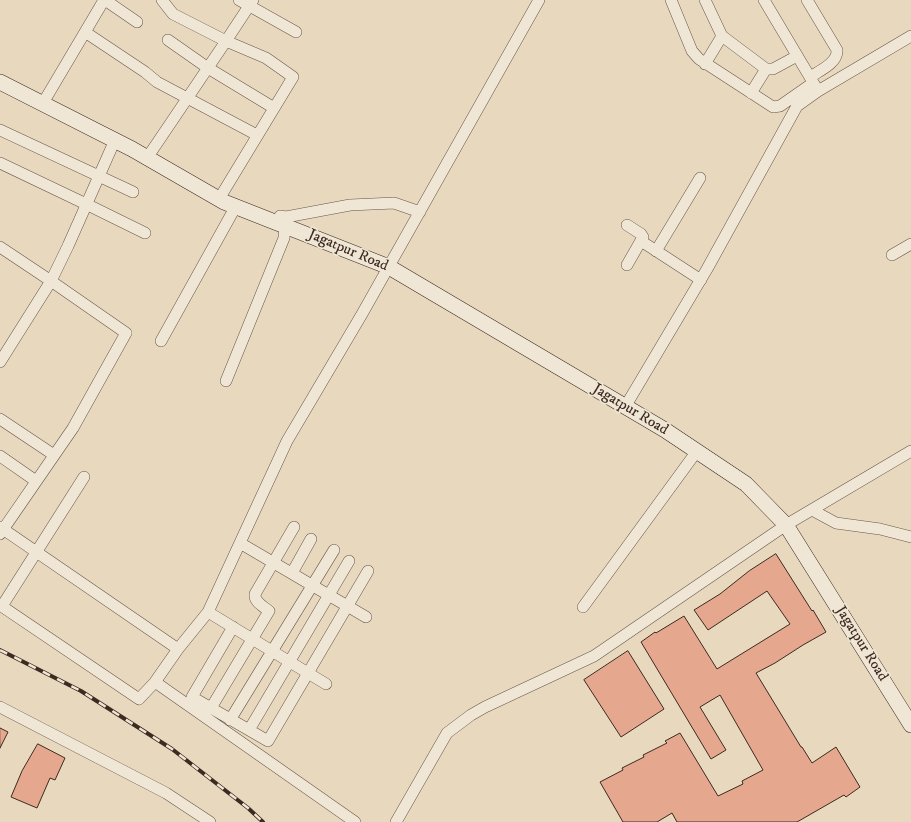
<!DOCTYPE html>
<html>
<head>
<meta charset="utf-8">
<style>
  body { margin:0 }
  canvas { display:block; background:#e7d8be }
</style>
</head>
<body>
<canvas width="911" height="822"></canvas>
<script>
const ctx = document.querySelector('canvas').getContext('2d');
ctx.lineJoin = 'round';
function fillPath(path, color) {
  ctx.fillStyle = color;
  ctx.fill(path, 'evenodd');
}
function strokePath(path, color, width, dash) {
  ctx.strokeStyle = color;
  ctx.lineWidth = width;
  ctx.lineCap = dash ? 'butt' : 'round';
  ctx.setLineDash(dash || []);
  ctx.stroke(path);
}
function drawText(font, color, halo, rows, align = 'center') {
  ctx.font = font + ' "IM FELL DW Pica",serif';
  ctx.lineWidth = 3.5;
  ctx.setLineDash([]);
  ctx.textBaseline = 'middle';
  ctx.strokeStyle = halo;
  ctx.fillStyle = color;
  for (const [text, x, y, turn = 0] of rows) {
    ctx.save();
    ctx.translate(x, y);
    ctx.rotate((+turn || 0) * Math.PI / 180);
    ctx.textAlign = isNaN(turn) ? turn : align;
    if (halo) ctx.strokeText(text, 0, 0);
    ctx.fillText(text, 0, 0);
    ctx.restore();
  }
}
const building = new Path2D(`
  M776 554 812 611 813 610 826 632 803 645 775 663 756 673 801 747H802L812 763 836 747 860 787 846 797 844 795 797 822H677L672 813 657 822H623L600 782 623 770 622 768 644 757 643 755 667 743 665 741 680 733 718 796 743 784 742 781 763 770 720 695 700 707 726 750 711 759 641 642 655 632 656 633 684 616 717 669 790 624 767 591 708 630 694 610 720 594 749 571Z
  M628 651 664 709 621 737 584 680Z
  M0 728 8 732 0 748Z
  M38 744 65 758 55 780 50 778 37 808 11 797 22 771Z`);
fillPath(building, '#e5a78e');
strokePath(building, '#3d2a20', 1);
const street = new Path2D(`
  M105 0 137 22
  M239 0 296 32
  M671 0 692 51 699 59 773 107 780 106 813 83
  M705 0 722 36 766 69H773L797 56
  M764 0 817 89
  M807 0 837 50C838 63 819 71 810 77
  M85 32 145 72 157 82 257 135
  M168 40 208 68 274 108
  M705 64 722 36
  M751 93 766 69
  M43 103 104 0
  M0 130 133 192
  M147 158 226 41 173 14 162 0
  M0 163 86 204 145 233
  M219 199 293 77 266 58 226 41 253 0
  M280 216 286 217 350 205 394 203 420 212
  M641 241 701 280
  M0 247 51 281 126 333 73 428 0 534
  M656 251 700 178
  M892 255 911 244
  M627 265 643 237 641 234 627 225
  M161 341 236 206
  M0 362 51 281 68 246 115 140
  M226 381 284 238 286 217
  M625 407 707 269 797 106 818 91 911 36
  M0 419 54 455
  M0 456 36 481
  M812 510 836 523 880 529 911 537
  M0 527 178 649
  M240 543 366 617
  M292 573 311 539
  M0 605 139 699 155 682
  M2 606 84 477
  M583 607 697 451
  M208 612 326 684
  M233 627 192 697 268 741 368 571
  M0 707 166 793 210 822
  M211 708 269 611C263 606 254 602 255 594L294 527
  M230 720 334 550
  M249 730 349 561
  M355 822 155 682 178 649 208 612 287 441 362 314 539 0
  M396 822 447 733 471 715 485 707 594 656 786 525 911 451`);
const secondary = new Path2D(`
  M0 82 132 149 224 202 389 267 665 430 746 484 786 525 911 725`);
strokePath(street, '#685648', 12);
strokePath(secondary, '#3d2a20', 16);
strokePath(street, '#efe6d5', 11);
strokePath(secondary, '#efe6d5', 15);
const rail = new Path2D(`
  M0 650 81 691 172 749 248 808 263 822`);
strokePath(rail, '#3d2a20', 4);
strokePath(rail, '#efe6d5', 2.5, [8]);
drawText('15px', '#3d2a20', '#efe6d5', [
  ["Jagatpur Road",348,251,23],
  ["Jagatpur Road",630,410,31],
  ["Jagatpur Road",861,644,58]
]);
</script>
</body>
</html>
